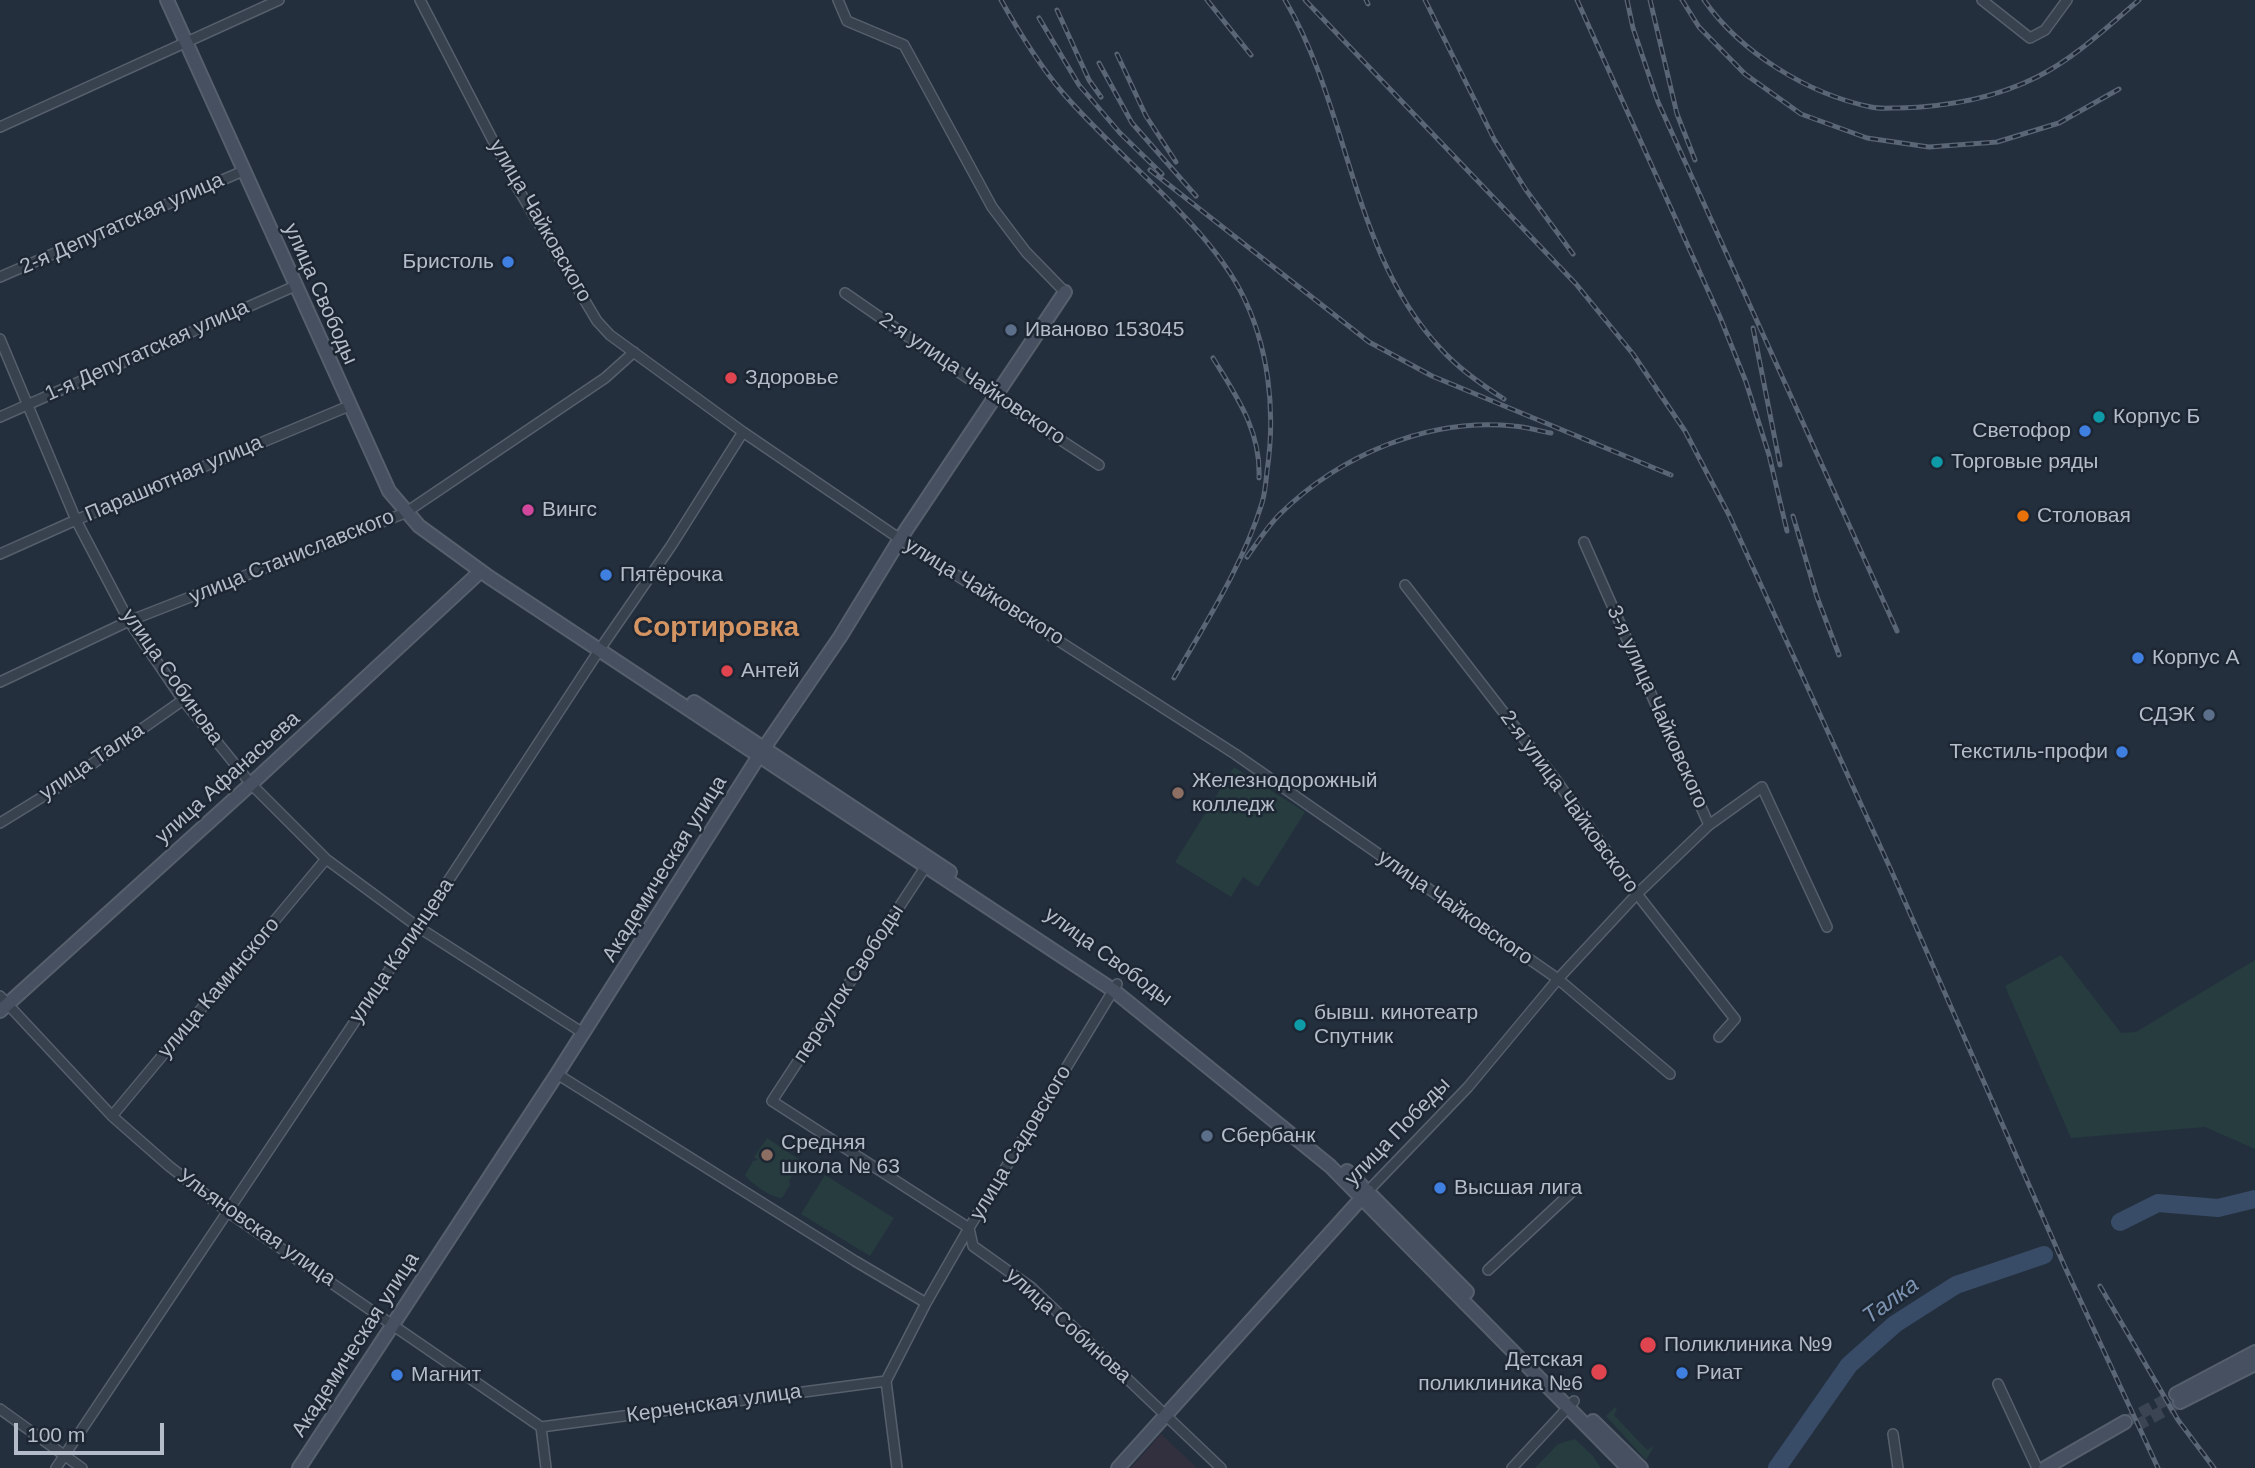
<!DOCTYPE html>
<html>
<head>
<meta charset="utf-8">
<style>
  body { margin:0 }
  #map { position:relative; width:2255px; height:1468px; overflow:hidden; background:#242f3e; font-family:Helvetica,sans-serif }
  canvas { display:block }
  .scale { position:absolute; left:14px; top:1423px; width:150px; height:32px; box-sizing:border-box; border:4px solid #b4bcc9; border-top:0; padding-left:9px; font-size:21px; line-height:24px; white-space:nowrap; color:#b4bcc9; -webkit-text-stroke:5px #1d2633; paint-order:stroke }
</style>
</head>
<body>
<div id="map">
<canvas width="2255" height="1468"></canvas>
<div class="scale">100 m</div>
</div>
<script>
const ctx = document.querySelector('canvas').getContext('2d');
ctx.lineJoin = 'round';
function fillPath(path, color) {
  ctx.fillStyle = color;
  ctx.fill(path, 'evenodd');
}
function strokePath(path, color, width, dash) {
  ctx.strokeStyle = color;
  ctx.lineWidth = width;
  ctx.lineCap = dash ? 'butt' : 'round';
  ctx.setLineDash(dash || []);
  ctx.stroke(path);
}
function drawText(font, color, halo, rows, align = 'center') {
  ctx.font = font + ' Helvetica,sans-serif';
  ctx.lineWidth = 5;
  ctx.setLineDash([]);
  ctx.textBaseline = 'middle';
  ctx.strokeStyle = halo;
  ctx.fillStyle = color;
  for (const [text, x, y, turn = 0] of rows) {
    ctx.save();
    ctx.translate(x, y);
    ctx.rotate((+turn || 0) * Math.PI / 180);
    ctx.textAlign = isNaN(turn) ? turn : align;
    if (halo) ctx.strokeText(text, 0, 0);
    ctx.fillText(text, 0, 0);
    ctx.restore();
  }
}
fillPath(new Path2D(`
  M1161 1434 1197 1468H1131Z`), '#32303f');
fillPath(new Path2D(`
  M1234 767 1305 812 1258 887 1243 877 1231 897 1175 862Z
  M2061 955 2121 1033 2136 1032 2255 960V1149L2205 1127 2071 1138 2005 986Z
  M767 1138 803 1162 789 1180 790 1185 782 1198C770 1197 752 1184 745 1175L753 1161 758 1160 754 1157Z
  M825 1175 894 1218 870 1256 801 1214Z
  M1615 1407 1617 1410 1614 1415 1647 1450 1654 1446 1646 1460 1606 1416Z
  M1575 1439 1593 1456 1601 1468H1535L1558 1444Z`), '#263c3f');
strokePath(new Path2D(`
  M2120 1222 2158 1203 2218 1208 2255 1199
  M1777 1468 1849 1365 1895 1324 1956 1285 2044 1255`), '#394c67', 18);
strokePath(new Path2D(`
  M2125 1422 2176 1394
  M2136 1426 2180 1402`), '#3a4453', 12, [12, 6]);
const street = new Path2D(`
  M420 0 517 187 597 321 610 335 743 432 900 539 1235 754 1558 979 1670 1074
  M838 0 847 21 904 45 992 207 1026 252 1065 292
  M1982 0 2030 38 2045 30 2067 0
  M0 127 279 0
  M0 277 243 171
  M845 293 995 397 1099 465
  M0 339 76 520 129 621 183 700 251 784 326 859 418 927 583 1033
  M0 417 295 286
  M1584 542 1709 825
  M0 554 76 520 349 406
  M1405 585 1556 780 1637 894 1735 1019 1719 1037
  M0 682 129 621 405 513 605 378 634 352
  M0 823 65 783 183 700
  M926 866 772 1101 969 1228 973 1246 1032 1288 1221 1468
  M0 996 112 1116 169 1166 228 1212 541 1427
  M557 1074 855 1261 926 1303
  M112 1116 326 859
  M1368 1191 1468 1087 1558 979 1637 894 1709 825 1762 787 1827 927
  M1488 1270 1576 1188
  M1998 1384 2037 1468
  M0 1409 82 1468
  M541 1427 886 1381
  M541 1427 546 1468
  M1893 1434 1898 1468
  M56 1468 418 927 600 649 671 546 743 432
  M897 1468 886 1381 926 1303 969 1228 1117 984
  M1512 1468 1574 1401`);
const secondary = new Path2D(`
  M167 0 389 491 419 526 489 577 1113 990 1330 1166 1628 1468
  M694 702 950 872
  M0 1011 251 784 481 571
  M1347 1171 1467 1292
  M2176 1394 2255 1352
  M2180 1402 2255 1364
  M1593 1421 1641 1468
  M299 1468 557 1074 764 748 840 637 900 539 1065 292
  M1118 1468 1368 1191
  M2045 1468 2125 1422`);
strokePath(street, '#565f6c', 12);
strokePath(secondary, '#565f6c', 16);
strokePath(street, '#38414e', 9);
strokePath(secondary, '#465061', 12);
const rail = new Path2D(`
  M1001 0C1019 32 1039 65 1063 93 1100 136 1144 173 1182 214 1204 237 1225 262 1240 290 1269 345 1276 411 1267 471 1266 482 1265 493 1262 503 1243 565 1206 622 1174 678
  M1207 0 1251 55
  M1285 0C1350 110 1351 253 1441 349 1458 368 1482 385 1504 399
  M1305 0 1576 284 1633 354 1685 431 1729 515 1891 870 2064 1265 2158 1468
  M1366 0 1368 4
  M1425 0 1494 139 1526 190 1573 254
  M1577 0 1720 317 1746 382 1769 455 1787 531
  M1627 0 1633 28 1658 102 1897 631
  M1650 0 1677 114 1695 160
  M1682 0 1699 27 1745 74 1801 114 1867 138 1929 147 1997 142 2059 123 2119 89
  M1704 0C1741 53 1808 94 1871 107 1879 109 1889 108 1898 108 1946 107 1993 99 2037 77 2075 58 2107 27 2139 0
  M1057 10 1089 80 1101 97
  M1039 18 1079 85 1120 133 1162 174
  M1117 54 1146 116 1176 162
  M1099 63 1132 123 1196 196
  M1150 170 1369 342 1432 376 1671 475
  M1753 328 1780 465
  M1213 358C1237 397 1261 431 1259 478
  M1793 516 1817 597 1839 655
  M1247 557C1257 543 1267 527 1280 514 1340 455 1429 417 1514 426 1527 427 1539 431 1551 433
  M2100 1286 2178 1420 2214 1468`);
strokePath(rail, '#5a6575', 5);
strokePath(rail, '#1d2633', 2.5, [8]);
for (const [x, y, r, color] of [
  [508,262,7,"#3f7fe0"],
  [1011,330,7,"#5c6f8a"],
  [731,378,7,"#e0444e"],
  [2099,417,7,"#0f9aa8"],
  [2085,431,7,"#3f7fe0"],
  [1937,462,7,"#0f9aa8"],
  [528,510,7,"#d1479c"],
  [2023,516,7,"#e8710a"],
  [606,575,7,"#3f7fe0"],
  [2138,658,7,"#3f7fe0"],
  [727,671,7,"#e0444e"],
  [2209,715,7,"#5c6f8a"],
  [2122,752,7,"#3f7fe0"],
  [1178,793,7,"#8d6e63"],
  [1300,1025,7,"#0f9aa8"],
  [1207,1136,7,"#5c6f8a"],
  [767,1155,7,"#8d6e63"],
  [1440,1188,7,"#3f7fe0"],
  [1648,1345,9,"#e0444e"],
  [1599,1372,9,"#e0444e"],
  [1682,1373,7,"#3f7fe0"],
  [397,1375,7,"#3f7fe0"]
]) {
  const dot = new Path2D();
  dot.arc(x, y, r, 0, 2 * Math.PI);
  ctx.fillStyle = color;
  ctx.fill(dot);
  strokePath(dot, '#1d2633', 2.5);
}
drawText('21px', '#b4bcc9', '#1d2633', [
  ["улица Чайковского",540,221,60],
  ["2-я Депутатская улица",122,224,-24],
  ["улица Свободы",320,294,66],
  ["1-я Депутатская улица",147,351,-24],
  ["2-я улица Чайковского",972,379,34],
  ["Парашютная улица",174,479,-23],
  ["улица Станиславского",292,557,-22],
  ["улица Чайковского",984,592,32],
  ["улица Собинова",172,677,55],
  ["3-я улица Чайковского",1657,707,66],
  ["улица Талка",92,762,-34],
  ["улица Афанасьева",228,778,-42],
  ["2-я улица Чайковского",1569,802,54],
  ["Академическая улица",665,869,-58],
  ["улица Чайковского",1455,908,35],
  ["улица Калинцева",402,951,-56],
  ["улица Свободы",1108,957,36],
  ["переулок Свободы",849,984,-57],
  ["улица Каминского",219,988,-50],
  ["улица Победы",1398,1132,-46],
  ["улица Садовского",1021,1143,-59],
  ["Ульяновская улица",256,1228,35],
  ["улица Собинова",1068,1326,42],
  ["Академическая улица",356,1345,-57],
  ["Керченская улица",714,1404,-8]
]);
drawText('21px', '#b4bcc9', '#1d2633', [
  ["Бристоль",494,262,"right"],
  ["Иваново 153045",1025,330],
  ["Здоровье",745,378],
  ["Корпус Б",2113,417],
  ["Светофор",2071,431,"right"],
  ["Торговые ряды",1951,462],
  ["Вингс",542,510],
  ["Столовая",2037,516],
  ["Пятёрочка",620,575],
  ["Корпус А",2152,658],
  ["Антей",741,671],
  ["СДЭК",2195,715,"right"],
  ["Текстиль-профи",2108,752,"right"],
  ["Железнодорожный",1192,781],
  ["колледж",1192,805],
  ["бывш. кинотеатр",1314,1013],
  ["Спутник",1314,1037],
  ["Сбербанк",1221,1136],
  ["Средняя",781,1143],
  ["школа № 63",781,1167],
  ["Высшая лига",1454,1188],
  ["Поликлиника №9",1664,1345],
  ["Детская",1583,1360,"right"],
  ["поликлиника №6",1583,1384,"right"],
  ["Риат",1696,1373],
  ["Магнит",411,1375]
], 'left');
drawText('italic 23px', '#7c92b1', '#1d2633', [
  ["Талка",1891,1301,-36]
]);
drawText('bold 28px', '#d59563', '#1d2633', [
  ["Сортировка",716,628]
]);
</script>
</body>
</html>
